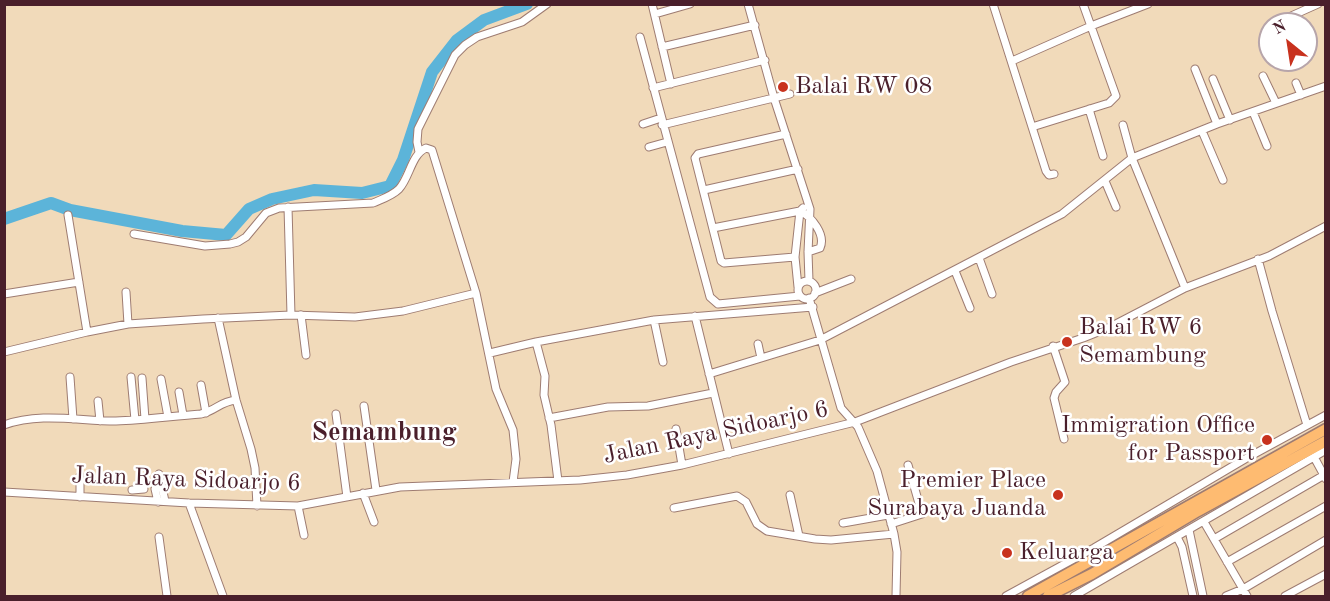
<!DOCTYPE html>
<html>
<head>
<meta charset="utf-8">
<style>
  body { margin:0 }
  #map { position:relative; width:1330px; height:601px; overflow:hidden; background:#f1daba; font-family:"Old Standard TT",serif }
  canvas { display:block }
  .frame { position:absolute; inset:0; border:6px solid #4a1f2b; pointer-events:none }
  .north { position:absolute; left:1258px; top:12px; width:60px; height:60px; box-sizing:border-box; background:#fff; border:2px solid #b7a5aa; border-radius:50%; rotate:330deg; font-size:16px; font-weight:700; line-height:24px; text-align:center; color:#4a1f2b }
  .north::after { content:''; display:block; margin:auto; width:21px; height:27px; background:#c8321e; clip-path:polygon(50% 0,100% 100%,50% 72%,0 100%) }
</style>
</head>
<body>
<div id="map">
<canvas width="1330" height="601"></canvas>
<div class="frame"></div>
<div class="north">N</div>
</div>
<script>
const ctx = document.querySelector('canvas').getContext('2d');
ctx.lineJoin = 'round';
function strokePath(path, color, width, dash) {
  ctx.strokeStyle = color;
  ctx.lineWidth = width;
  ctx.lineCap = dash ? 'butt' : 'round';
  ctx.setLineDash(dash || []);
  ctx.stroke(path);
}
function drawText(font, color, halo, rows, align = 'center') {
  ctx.font = font + ' "Old Standard TT",serif';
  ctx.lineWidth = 5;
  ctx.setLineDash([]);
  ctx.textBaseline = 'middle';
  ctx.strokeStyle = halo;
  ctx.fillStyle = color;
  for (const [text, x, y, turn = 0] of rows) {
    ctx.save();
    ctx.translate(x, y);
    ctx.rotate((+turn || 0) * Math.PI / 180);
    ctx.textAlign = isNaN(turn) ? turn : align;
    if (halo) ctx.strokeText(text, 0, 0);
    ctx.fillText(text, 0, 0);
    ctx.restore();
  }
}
strokePath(new Path2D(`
  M4 219 51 203 70 210 182 231 226 235 249 209 272 199 314 190 362 193 390 186 403 160 432 72 457 40 484 20 527 4`), '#5cb4d9', 12);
const minor = new Path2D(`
  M652 4 671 84
  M748 4 774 98 810 209 808 252 809 281
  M993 4 1046 171 1049 175 1054 174
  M655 14 690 4
  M1289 17 1318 4
  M640 37 710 297 718 304 800 296
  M662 47 755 25
  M1012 61 1091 26 1148 4
  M1195 69 1217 124
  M1263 76 1276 103
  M1213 79 1230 120
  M1296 83 1301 95
  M653 88 765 60
  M1089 109 1103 156
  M1253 112 1267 146
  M643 124 661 118
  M662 125 790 94
  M1123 125 1132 158 1185 288
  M1032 127 1109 103 1116 96 1083 4
  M1202 131 1223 180
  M786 134 698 154 695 158 721 261 724 263 795 257
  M649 147 667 142
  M419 152 417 142 418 129 455 55 465 45 477 37 522 22 547 4
  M1105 181 1116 207
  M704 190 798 169
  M288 207 291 315
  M68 215 87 332
  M713 228 800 211C812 217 826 235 820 248L808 252
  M134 234 205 246 230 244 238 242 246 237 266 213 279 208 373 203C382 199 392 196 399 189 410 177 411 155 426 148L432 150 476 293 496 389 513 430 516 459 513 482
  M979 258 992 294
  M1258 259 1272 311 1307 425
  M955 271 970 308
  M798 290a9 9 0 1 1 18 0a9 9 0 1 1-18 0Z
  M798 287 795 257 800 211 803 208
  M126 292 128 324
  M815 293 851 279
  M4 294 79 282
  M809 298 841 408 858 427 877 471 894 534 897 552 896 596
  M301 315 306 355
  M695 316 729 454
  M218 318 236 400 251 449 255 468 257 506
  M654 320 663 362
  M536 342 545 376 544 395 551 425 558 481
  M758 344 761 358
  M1053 346 1065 382 1056 392 1054 398 1064 439
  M4 352 87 332 128 324 203 319 291 315 355 317 403 311 476 293
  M490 353 536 342 654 320 813 307
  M709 374 820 340 1062 214 1132 158 1217 124 1326 86
  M70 377 73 419
  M131 377 135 420
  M142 378 145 419
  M161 379 168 417
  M201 385 206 413
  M179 392 183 415
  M98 401 100 421
  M364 406 376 490
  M336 414 347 497
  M549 418 608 407 648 406 713 393
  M4 425C41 412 78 421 116 421 144 420 173 416 201 414 217 410 219 402 236 400
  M676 429 682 465
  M1314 457 1326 479
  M159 474 165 501
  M80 476V497
  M132 490 144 489
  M4 492 189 503 298 506 400 487 580 480 627 475 682 465 855 422 1011 362 1083 338 1108 328 1185 288 1269 256 1326 226
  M363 493 374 522
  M790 495 799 536
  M158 502 155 489 162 487
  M189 503 223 596
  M298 506 304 535
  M674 508 737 496 746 502 757 524 767 531 815 539 831 540 894 534
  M1204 522 1247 596
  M843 523 888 515
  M891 524 922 514 908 465
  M1189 530 1203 596
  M159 537 167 596
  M1177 537 1182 547 1193 596
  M1214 539 1326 474
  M1227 562 1326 506
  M1006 596 1094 548 1245 459 1326 415
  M1074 596 1326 450
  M1226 596 1243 589 1326 540
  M1285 596 1326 574`);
const highway = new Path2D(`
  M1028 596 1326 429
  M1048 596 1092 574 1198 511 1326 441`);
strokePath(minor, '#9e7c72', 9);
strokePath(highway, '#9e7c72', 13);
strokePath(minor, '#fff', 7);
strokePath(highway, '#febb71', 10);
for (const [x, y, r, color] of [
  [783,87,6,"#c8321e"],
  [1067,342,6,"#c8321e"],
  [1267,440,6,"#c8321e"],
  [1058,495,6,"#c8321e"],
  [1007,553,6,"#c8321e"]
]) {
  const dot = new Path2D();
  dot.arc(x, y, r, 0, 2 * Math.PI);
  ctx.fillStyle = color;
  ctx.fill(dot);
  strokePath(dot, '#fff', 2);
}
drawText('24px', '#4a1f2b', '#fff', [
  ["Balai RW 08",795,87],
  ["Balai RW 6",1079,328],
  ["Semambung",1079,356],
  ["Immigration Office",1255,426,"right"],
  ["for Passport",1255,454,"right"],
  ["Premier Place",1046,481,"right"],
  ["Surabaya Juanda",1046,509,"right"],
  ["Keluarga",1019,553]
], 'left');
drawText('24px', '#4a1f2b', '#fff', [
  ["Jalan Raya Sidoarjo 6",716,433,-12],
  ["Jalan Raya Sidoarjo 6",186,480,2]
]);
drawText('bold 27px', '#4a1f2b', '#fff', [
  ["Semambung",384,433]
]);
</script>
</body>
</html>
